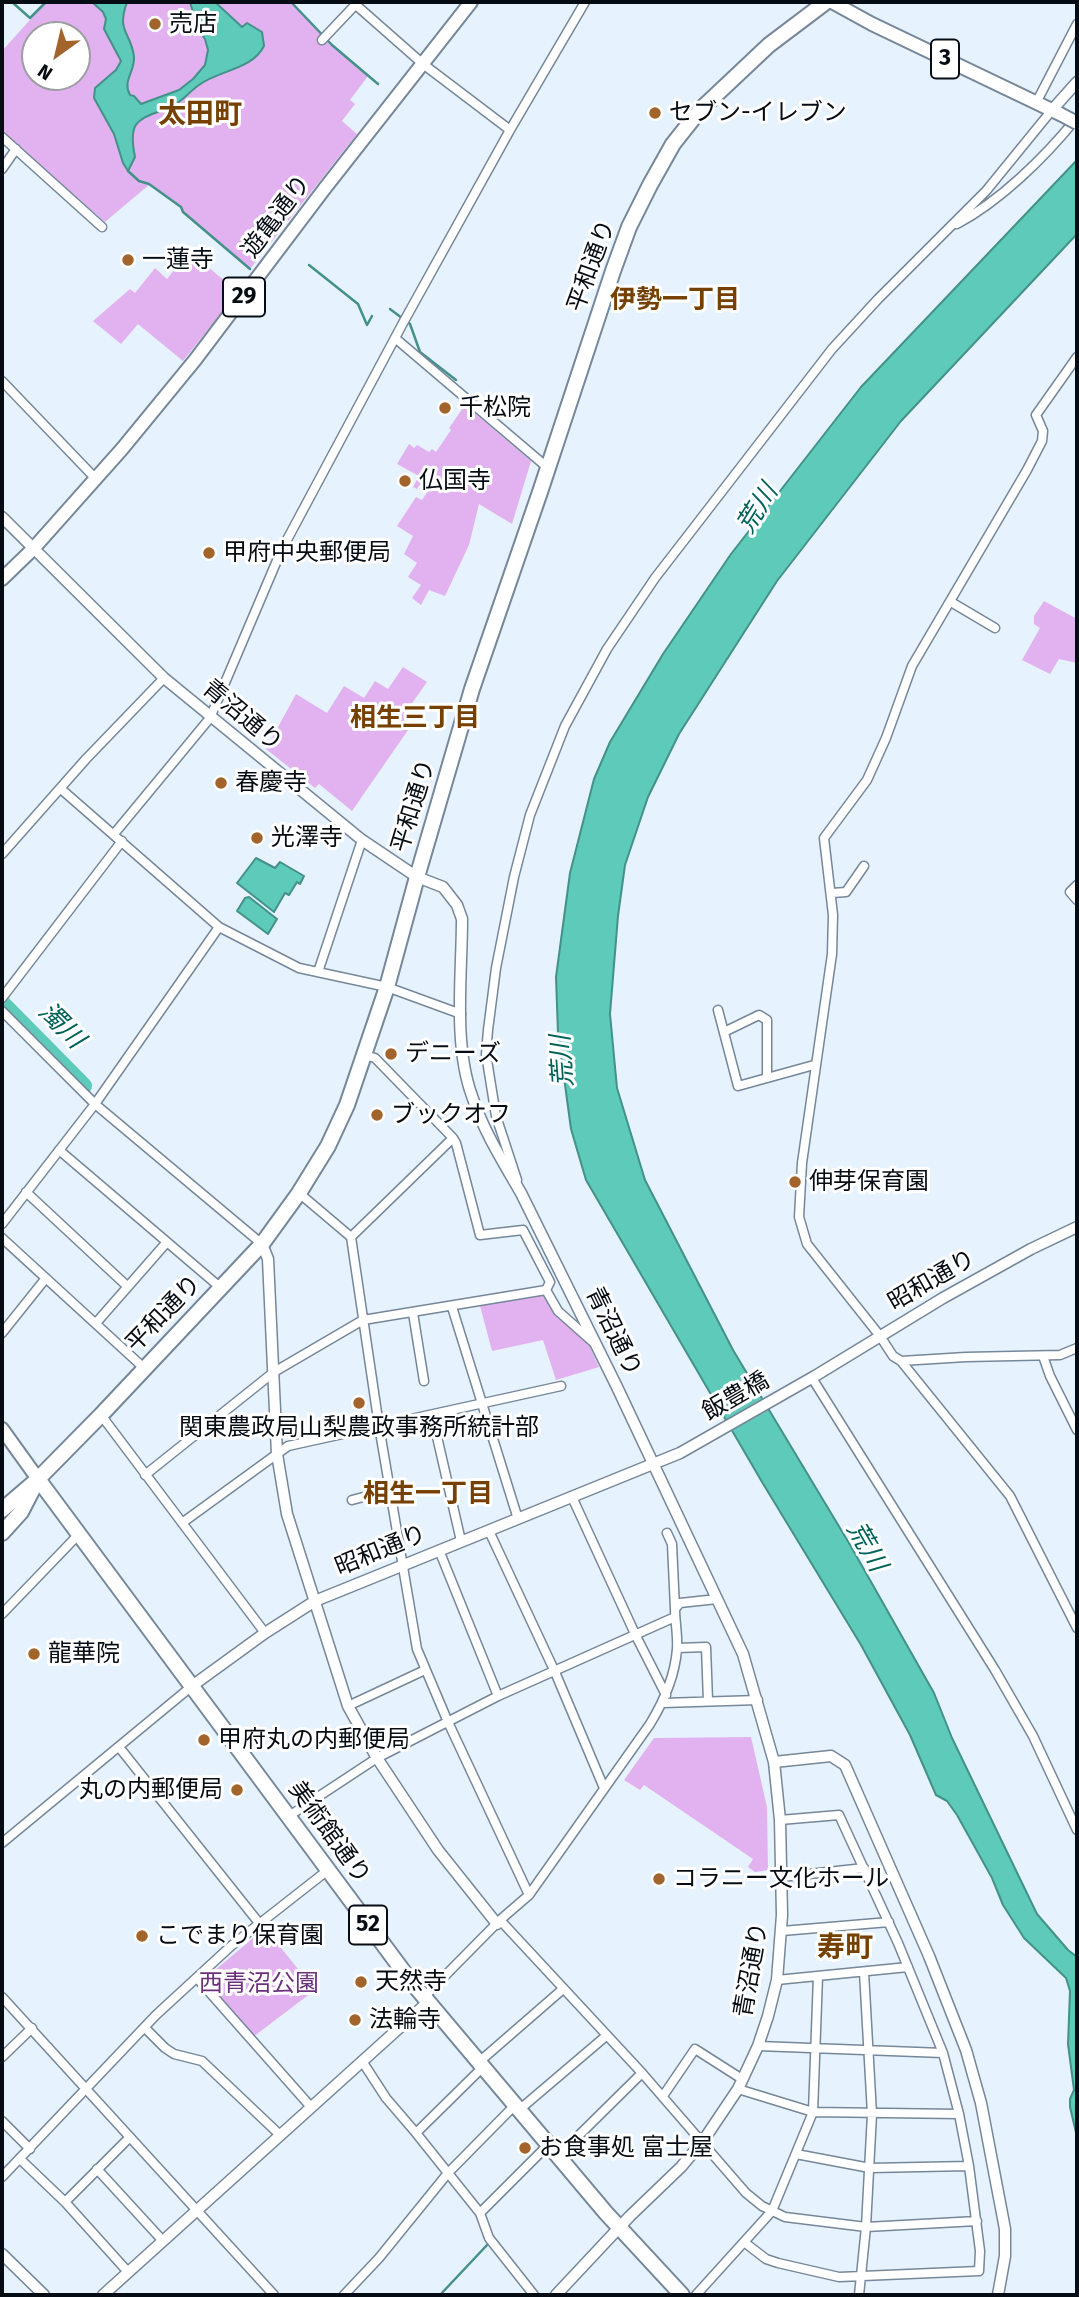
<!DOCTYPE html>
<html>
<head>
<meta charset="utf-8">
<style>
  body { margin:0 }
  #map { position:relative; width:1079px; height:2297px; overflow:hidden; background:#e7f2ff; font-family:"Fira Sans",sans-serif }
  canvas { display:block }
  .frame { position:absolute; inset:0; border:4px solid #060c13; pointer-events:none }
  .north { position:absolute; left:21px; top:21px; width:70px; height:70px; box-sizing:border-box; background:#fff; border:2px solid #9b9ea1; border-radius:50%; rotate:214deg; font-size:19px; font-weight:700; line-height:28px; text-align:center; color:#060c13 }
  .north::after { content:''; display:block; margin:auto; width:24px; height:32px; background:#a2642a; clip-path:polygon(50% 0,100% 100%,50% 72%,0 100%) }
</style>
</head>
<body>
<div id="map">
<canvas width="1079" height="2297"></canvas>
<div class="frame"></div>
<div class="north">N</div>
</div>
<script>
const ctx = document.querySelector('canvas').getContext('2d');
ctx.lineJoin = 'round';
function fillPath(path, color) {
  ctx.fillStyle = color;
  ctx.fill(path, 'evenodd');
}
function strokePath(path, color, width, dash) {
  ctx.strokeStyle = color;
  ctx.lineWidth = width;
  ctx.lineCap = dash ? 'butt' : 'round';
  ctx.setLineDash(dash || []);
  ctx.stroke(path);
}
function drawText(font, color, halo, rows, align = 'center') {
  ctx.font = font + ' "Fira Sans","Noto Sans JP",sans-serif';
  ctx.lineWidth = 6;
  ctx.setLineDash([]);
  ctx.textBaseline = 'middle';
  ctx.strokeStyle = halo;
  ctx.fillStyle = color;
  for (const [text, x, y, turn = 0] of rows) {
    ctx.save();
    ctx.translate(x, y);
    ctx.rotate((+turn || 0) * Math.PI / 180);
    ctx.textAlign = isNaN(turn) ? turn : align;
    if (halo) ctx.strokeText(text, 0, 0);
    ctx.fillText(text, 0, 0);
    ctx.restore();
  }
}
fillPath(new Path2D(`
  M46 2H291L332 45 368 76 350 100 355 104 342 121 357 134 250 269 183 212 181 207 150 184 105 222 2 132V51ZM35 35H77V77H35Z
  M189 251 238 292 183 361 138 324 121 344 93 321 130 289 135 293 155 268 167 279Z
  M465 405 531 461 512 524 479 504 469 545 445 596 429 590 421 605 412 598 421 585 408 577 417 563 404 554 413 536 397 526 416 497 422 500 428 491 419 485 417 489 413 487 419 476 397 464 409 444 414 448 417 445 429 452 432 449 436 452 451 430 449 428Z
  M1044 601 1077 619V663L1059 659 1050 674 1022 660 1040 628 1034 624V616Z
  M403 667 427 682 408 709 417 717 352 811 319 784 315 788 266 749 296 694 327 713 344 686 364 698 375 681 388 689Z
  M546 1290 587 1341 599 1367 556 1380 543 1340 492 1351 479 1302Z
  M751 1737 767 1807 768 1870 755 1872 748 1867 753 1859 644 1785 640 1790 624 1780 654 1738Z
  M265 1928 315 1990 253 2037 201 1982Z`), '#e1b2ef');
const water = new Path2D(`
  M92 2H127C116 33 131 31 134 57 135 72 122 81 130 95L134 96 141 104 179 90 193 79 205 65 208 50 205 39 200 32 195 19 190 2H215L242 27 247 23 262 32 264 46C252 70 219 70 199 85 190 91 184 100 174 105 144 120 126 114 135 157L128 171 123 163 114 134 94 98 95 88 116 70 121 61 104 29 106 19 103 12Z
  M1077 160V234L901 421 777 581 679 734 648 797 625 865 618 916 610 1014 617 1088 645 1180 733 1350 849 1543 934 1693 952 1738 1037 1914 1068 1950 1077 1957V2137L1070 2107V2099L1074 2090 1068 2044 1070 1991 1066 1978 1024 1938 1003 1905 992 1878 957 1815 947 1801 936 1795 910 1735 861 1645 762 1482 586 1180 571 1129 558 1033 556 977 570 873 594 779 610 742 663 654 731 554 861 387Z
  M256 858 275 868 280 862 304 876 300 884 297 882 289 895 285 893 274 912 237 883Z
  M249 897 277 919 268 934 237 911 245 898Z`);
fillPath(water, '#5dcaba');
strokePath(water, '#439188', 2);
strokePath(new Path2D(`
  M12 2 30 18 46 2
  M291 2 332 45 378 84
  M128 171 139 181 149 184 181 207 183 212 250 269
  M309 265 358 304 367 325 372 316
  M390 309 410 324 420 352 456 380
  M440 2295 488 2244`), '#439188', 2.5);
strokePath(new Path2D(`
  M2 1004 83 1086`), '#5dcaba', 18);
const minor = new Path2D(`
  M356 5 423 64 510 130
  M322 40 358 2
  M1036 103 1077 24
  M2 137 102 227
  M2 169 16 149
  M957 224C1000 201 1044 158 1075 120
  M395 338 548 468
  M1077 357 1036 415 1043 431 1042 441 1027 470 912 666 886 738 867 780 824 838 833 915 832 954 802 1163 799 1217 807 1244 880 1336 893 1356 901 1361 966 1357 1060 1355 1077 1348
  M2 381 95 478
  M951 602 995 628
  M61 789 219 927 299 968 387 987 461 1014
  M114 834 210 718 281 551 403 323 510 130 585 2
  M2 854 86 759 164 678
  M1077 885 1070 892 1077 900
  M832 893 846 892 864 866
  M318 972 362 840
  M2 998 122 841
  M718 1010 738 1086 814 1065
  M2 1011 95 1104 262 1244
  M724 1032 759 1015 767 1020V1078
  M364 1055 375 1058 453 1138 456 1143 480 1235 523 1230 550 1282 546 1290
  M59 1150 221 1288
  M517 1180 496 1116 486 1054 488 1030 496 968 514 877 530 815 565 726 607 649 655 578 832 349 878 299 986 191 1052 110
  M26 1192 127 1286
  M299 1193 351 1237 379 1426 417 1649 448 1722 529 1895
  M2 1224 95 1104 219 927
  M351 1237 453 1138
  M2 1238 144 1368
  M452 1307 518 1519
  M413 1313 424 1381
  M96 1323 167 1242
  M2 1333 46 1278
  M1043 1356 1050 1376 1077 1430
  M901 1361 1010 1496 1077 1628
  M812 1378 995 1670 1033 1736 1077 1830
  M101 1415 265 1633
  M432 1415 461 1541
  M145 1475 274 1372 363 1320 546 1290 558 1311 594 1343
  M572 1497 636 1636 666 1695
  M352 1500 390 1490
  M182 1523 288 1446 561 1386
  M489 1531 555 1672 604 1788
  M667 1533 672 1544 675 1609
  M439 1550 498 1696
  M2 1614 79 1534
  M677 1648 706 1647 708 1701
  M663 1703 758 1700
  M348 1706 425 1670
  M119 1747 259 1923
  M289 1816 377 1758 498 1696 675 1617
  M2 1843 192 1686
  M782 1877 864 1868
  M500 1920 642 2073 746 2193 762 2206 785 2217 866 2227 977 2221
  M782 1931 889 1922
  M197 1978 311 2107
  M777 1980 908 1967
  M2 1997 274 2295
  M424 1997 500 1920 529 1895 650 1724C664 1701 675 1677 677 1649 678 1636 675 1622 675 1609L680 1603 717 1599
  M145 2028 165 2048 174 2054 202 2061 280 2135
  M758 2046 943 2053
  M2 2057 32 2028
  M362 2061 386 2098 416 2133 480 2213 489 2238 534 2295
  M479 2062 563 1989
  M738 2089 813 2112 959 2114
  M663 2096 695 2049 742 2079
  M519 2110 606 2036
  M2 2121 30 2149
  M416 2133 483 2067
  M796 2154 870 2168 969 2166
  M558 2156 642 2073
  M20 2159 65 2202 128 2272
  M97 2169 163 2241
  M2 2177 156 2015 231 1946 328 1870
  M65 2202 130 2137
  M480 2213 548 2145
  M744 2242 766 2259 778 2263 839 2277 979 2271 980 2251 969 2166 959 2114 943 2053 898 1943 839 1815 780 1820
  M344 2295 379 2258 448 2173 515 2105
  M696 2295 772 2211 813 2112 818 1976
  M859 2295 866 2227 872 2114 864 1972`);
const tertiary = new Path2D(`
  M1052 110 1077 82
  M2 517 164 678 362 840 417 877 443 887 457 905 462 919C462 974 453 1044 472 1096 483 1130 503 1162 521 1193L617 1387 743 1654 774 1762 780 1820 782 1915 777 1980 768 2016 758 2046 738 2089 703 2141 681 2167 630 2216 556 2295
  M262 1244 268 1259 277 1454 287 1514 348 1706 377 1758 438 1850 497 1924
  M192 1686 265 1633 315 1601 680 1453 815 1376 943 1298 1031 1249 1077 1227
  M774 1762 831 1756 845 1765 929 1956 966 2050 981 2103 1005 2229V2256L998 2295
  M2 2254 44 2295
  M103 2295 428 2002`);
const primary = new Path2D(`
  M832 2 872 24 1060 114
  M2 579 33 549 122 449 195 360 325 188 471 2
  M2 1429 38 1479`);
const trunk = new Path2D(`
  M38 1479 409 1979 606 2213 682 2295
  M2 1510 38 1479 101 1415 262 1244 299 1193 328 1146 347 1105 387 987 417 877 472 689 540 492 613 271 629 227 650 185 673 144 700 110 769 45 826 2
  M2 1533 21 1512 36 1483`);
strokePath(minor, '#758799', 11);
strokePath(tertiary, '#758799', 13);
strokePath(primary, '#758799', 16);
strokePath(trunk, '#758799', 18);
strokePath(minor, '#fff', 8);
strokePath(tertiary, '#fff', 10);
strokePath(primary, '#fff', 12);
strokePath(trunk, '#fff', 14);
const primaryBridge = new Path2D(`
  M1060 114 1077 123`);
strokePath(primaryBridge, '#758799', 16, []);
strokePath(primaryBridge, '#fff', 12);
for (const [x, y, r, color] of [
  [155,24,7,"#a2642a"],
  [655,113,7,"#a2642a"],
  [128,260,7,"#a2642a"],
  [445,408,7,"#a2642a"],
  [405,481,7,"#a2642a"],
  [209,553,7,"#a2642a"],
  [221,783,7,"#a2642a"],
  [257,838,7,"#a2642a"],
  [391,1054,7,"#a2642a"],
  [377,1115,7,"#a2642a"],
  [795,1182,7,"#a2642a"],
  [359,1403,7,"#a2642a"],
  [34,1654,7,"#a2642a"],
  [204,1740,7,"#a2642a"],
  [237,1790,7,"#a2642a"],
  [659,1879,7,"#a2642a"],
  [142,1936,7,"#a2642a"],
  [361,1982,7,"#a2642a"],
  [355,2020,7,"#a2642a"],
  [525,2148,7,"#a2642a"]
]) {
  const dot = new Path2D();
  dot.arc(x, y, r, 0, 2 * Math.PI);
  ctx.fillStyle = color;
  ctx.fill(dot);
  strokePath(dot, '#fff', 2.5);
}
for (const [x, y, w] of [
  [945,59,28],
  [244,297,42],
  [368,1925,38]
]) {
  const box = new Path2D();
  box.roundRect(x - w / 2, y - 19.5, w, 39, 5);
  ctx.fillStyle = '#fff';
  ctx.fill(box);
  strokePath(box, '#060c13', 2);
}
drawText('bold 23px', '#060c13', null, [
  ["3",945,59],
  ["29",244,297],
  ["52",368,1925]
]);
drawText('24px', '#060c13', '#fff', [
  ["売店",169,24],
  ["セブン-イレブン",669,113],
  ["一蓮寺",142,260],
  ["千松院",459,408],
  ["仏国寺",419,481],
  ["甲府中央郵便局",223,553],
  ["春慶寺",235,783],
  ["光澤寺",271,838],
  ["デニーズ",405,1054],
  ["ブックオフ",391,1115],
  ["伸芽保育園",809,1182],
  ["関東農政局山梨農政事務所統計部",359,1428,"center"],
  ["龍華院",48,1654],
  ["甲府丸の内郵便局",218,1740],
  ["丸の内郵便局",223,1790,"right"],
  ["コラニー文化ホール",673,1879],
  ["こでまり保育園",156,1936],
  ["天然寺",375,1982],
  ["法輪寺",369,2020],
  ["お食事処 富士屋",539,2148]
], 'left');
drawText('24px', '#060c13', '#fff', [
  ["遊亀通り",277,217,-53],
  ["平和通り",592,266,-70],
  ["青沼通り",242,716,40],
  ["平和通り",414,806,-73],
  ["昭和通り",932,1281,-30],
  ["平和通り",164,1314,-46],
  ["青沼通り",613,1332,64],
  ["飯豊橋",736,1397,-30],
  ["昭和通り",381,1551,-22],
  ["美術館通り",329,1833,54],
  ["青沼通り",752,1970,-80]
]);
drawText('24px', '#6c317d', '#fff', [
  ["西青沼公園",259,1984]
]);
drawText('bold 26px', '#764001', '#fff', [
  ["伊勢一丁目",675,301],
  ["相生三丁目",415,719],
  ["相生一丁目",428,1495]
]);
drawText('italic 26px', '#006359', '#fff', [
  ["荒川",758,509,-58],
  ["濁川",61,1026,45],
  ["荒川",563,1061,-94],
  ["荒川",866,1547,60]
]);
drawText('bold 28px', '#764001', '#fff', [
  ["太田町",200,115],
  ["寿町",845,1948]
]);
</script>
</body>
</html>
